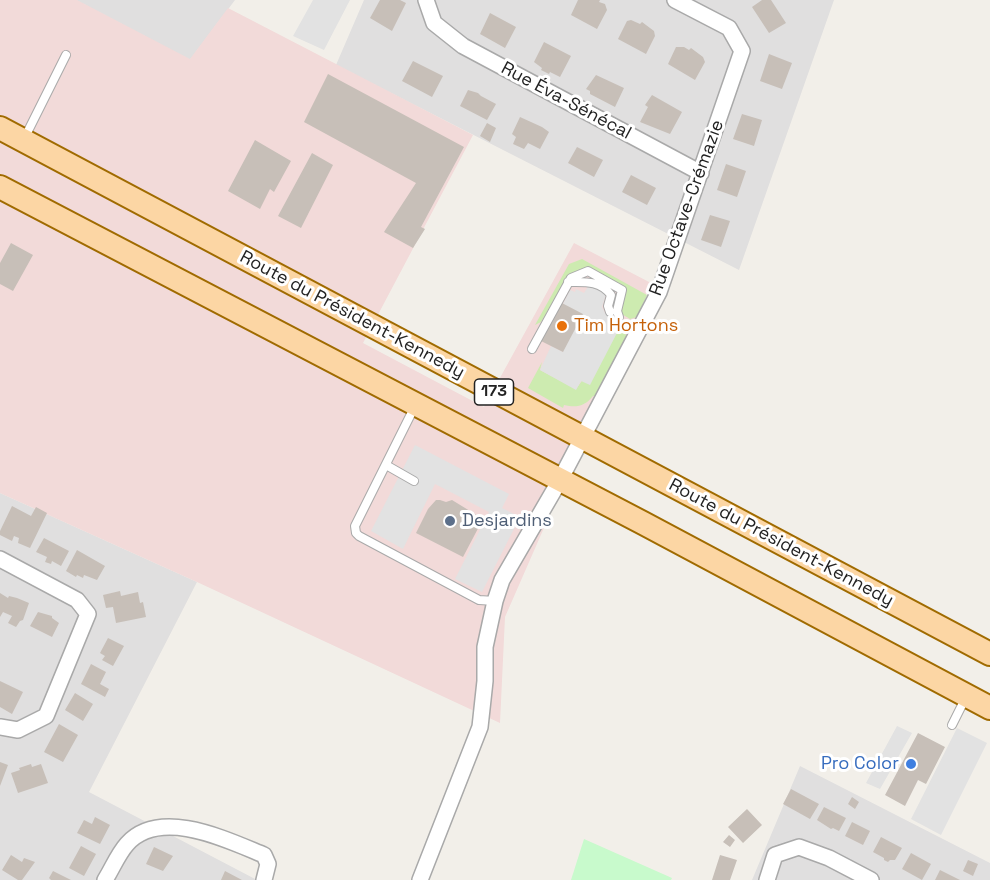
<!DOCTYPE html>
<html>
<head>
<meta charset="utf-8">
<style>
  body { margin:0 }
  canvas { display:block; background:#f2efe9 }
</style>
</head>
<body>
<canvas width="990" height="880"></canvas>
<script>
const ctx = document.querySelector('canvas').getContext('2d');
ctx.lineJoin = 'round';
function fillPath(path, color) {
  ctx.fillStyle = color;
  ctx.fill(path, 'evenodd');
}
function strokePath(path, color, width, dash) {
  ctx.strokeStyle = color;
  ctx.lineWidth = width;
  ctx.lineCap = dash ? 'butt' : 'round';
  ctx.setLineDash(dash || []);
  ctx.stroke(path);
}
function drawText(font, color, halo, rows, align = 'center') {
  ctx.font = font + ' "Space Grotesk",sans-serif';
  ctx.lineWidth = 6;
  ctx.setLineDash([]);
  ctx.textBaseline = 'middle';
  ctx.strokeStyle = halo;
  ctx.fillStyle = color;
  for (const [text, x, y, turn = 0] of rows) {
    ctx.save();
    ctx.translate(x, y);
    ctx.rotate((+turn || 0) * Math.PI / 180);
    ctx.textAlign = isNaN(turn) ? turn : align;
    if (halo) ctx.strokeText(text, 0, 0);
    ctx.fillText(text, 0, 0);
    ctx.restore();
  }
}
fillPath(new Path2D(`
  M76 0H235L190 60Z
  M364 0H834L739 270 336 65Z
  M0 493 197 582 89 792 257 880H0Z
  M800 766 990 863V880H752Z`), '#e0dfdf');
fillPath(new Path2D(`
  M0 0H77L190 59 228 8 473 135 363 343 484 407 574 243 651 283 505 617 500 723 197 582 0 493Z`), '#f2dad9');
fillPath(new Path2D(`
  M582 259 647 295 637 317 630 319 620 313 624 294 586 268 569 274 541 322 535 325 569 264Z
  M615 326 624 331 627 337 596 397 593 396C585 406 577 408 564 405L563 408 528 388 542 362 540 370 576 389 618 331 611 327Z`), '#cdebb0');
fillPath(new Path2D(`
  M584 839 672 878 671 880H571Z`), '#c8facc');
fillPath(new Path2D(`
  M313 0H350L324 50 293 36Z
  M589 285 606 294 602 307 605 313 613 320 611 328 618 331 590 385 581 381 576 390 540 370 551 346 563 352V304L570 290 575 292 576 289 584 293Z
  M415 445 509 494 502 508 520 517 482 592 455 579 489 512 435 484 403 549 371 531Z
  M897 726 912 733 880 789 866 783Z
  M957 728 987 743 941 835 911 819Z`), '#e2e2e2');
fillPath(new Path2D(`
  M380 0H400L406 3 392 31 370 18Z
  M578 0H600L599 2 605 4 607 10 597 29 571 15Z
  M762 0H771L786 23 769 33 752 7Z
  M490 13 516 27 505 48 480 34Z
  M631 20 640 24 642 22 654 31 655 36 646 54 618 39 627 21Z
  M544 42 571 56 560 77 550 72 549 74 541 70 542 68 534 62Z
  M676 47H684L689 50 691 48 703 57 705 62 695 80 668 64Z
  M769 54 792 63 782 89 760 81Z
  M413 61 443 76 432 97 402 81Z
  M328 74 464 147 421 227 425 229 413 248 384 232 416 183 304 122Z
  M596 75 624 88 615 107 590 94V91L586 89Z
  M468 90 478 93 481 96 496 104 487 120 460 106Z
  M652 95 682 112 670 134 640 122 648 107 645 105Z
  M742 114 762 120 754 146 733 139Z
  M520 117 542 127 549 132 540 149 528 143 524 149 513 144 516 137 512 134Z
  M487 123 496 128 490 142 480 136Z
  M255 140 291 161 274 192 270 189 260 209 228 191Z
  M577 147 603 160 594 177 568 163Z
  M312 153 333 165 301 228 278 216Z
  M726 164 746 171 737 197 717 190Z
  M631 175 656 188 647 205 622 192Z
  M710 215 730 221 721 247 701 240Z
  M11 243 33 255 13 291 0 284V263Z
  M560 302 583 314 563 352 539 340Z
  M436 500H440L446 502 452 500 483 519 463 557 416 533 428 509Z
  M12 506 31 516 36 507 47 513 30 548 18 543 19 538 14 536 12 541 0 535V531Z
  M44 538 69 551 61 566 52 561 51 564 45 562 47 557 36 552Z
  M77 550 105 566 97 580 84 575 83 578 77 575 76 577 66 571Z
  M120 591 121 596 138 592 140 603 143 602 146 617 116 623 113 607 106 608 103 595Z
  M0 593 8 598 9 596 17 598 29 603 23 620 20 621 16 627 8 623 12 616 3 612 0 617Z
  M38 612 52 616V618L59 623 52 637 30 626Z
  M108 638 124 646 113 666 102 660 105 656 100 653Z
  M91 664 106 672 100 684 109 689 105 697 81 684Z
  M0 681 23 692 12 714 0 707Z
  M75 693 93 704 83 721 65 710Z
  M59 724 78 735 63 762 44 752Z
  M918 733 945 747 926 784 918 780 905 806 885 795Z
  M0 762 8 765 0 786Z
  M31 764 32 767 41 764 48 783 18 793 11 773 20 770 19 768Z
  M791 789 819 804 810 819 783 804Z
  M852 797 859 802 855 809 848 804Z
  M824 807 846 818 839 831 833 828 831 829 817 820Z
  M747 809 762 825 743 843 728 827Z
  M95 817 110 825 100 844 77 833 84 820 92 824Z
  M852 822 870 831 863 845 845 836Z
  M729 835 735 840 730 847 723 842Z
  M881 837 902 848 895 860H890L888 862 884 860V858L873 852Z
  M81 846 96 854 84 876 69 868Z
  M154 847 173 856 163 871 146 864Z
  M911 853 931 864 922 880 902 869Z
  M11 855 22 862 24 858 35 862 22 880H18L2 870Z
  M720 855 737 860 730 880H712Z
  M968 860 978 864 973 876 963 871Z
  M940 870 960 880H935Z
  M53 871 71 880H51L49 878Z
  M225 871 242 880H221Z`), '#c7bfb8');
const lane = new Path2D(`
  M24 139 66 55
  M568 282C584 282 600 280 611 295L608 306 610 312
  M532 349 571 278 588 271 622 290 617 311 619 317
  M414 408 355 526 356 533 359 536 479 600 495 601
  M386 465 414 481
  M952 725 966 697`);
const street = new Path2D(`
  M426 0 434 23 463 46 701 173
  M0 559 77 600 88 614 46 716 18 730 0 727
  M105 880C112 869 118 854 127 844 160 807 227 840 264 855L268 864 264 880
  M420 880 480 727 485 681V647L495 601 502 580 560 480 659 292 742 51 729 28 675 0
  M767 880 775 855 799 847 829 858 871 880`);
const primary = new Path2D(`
  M0 128 990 654
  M0 187 643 523 990 708`);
strokePath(lane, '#a9a9a9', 10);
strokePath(street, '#a9a9a9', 18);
strokePath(primary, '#a06b00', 26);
strokePath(lane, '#fff', 8);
strokePath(street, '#fff', 15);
strokePath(primary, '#fcd6a4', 22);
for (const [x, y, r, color] of [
  [562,326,6,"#e8710a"],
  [450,521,6,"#5c6f8a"],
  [911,764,6,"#3f7fe0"]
]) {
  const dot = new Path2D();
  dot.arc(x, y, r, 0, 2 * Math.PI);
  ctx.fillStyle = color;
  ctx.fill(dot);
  strokePath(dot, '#fff', 2);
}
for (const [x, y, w] of [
  [494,392,39]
]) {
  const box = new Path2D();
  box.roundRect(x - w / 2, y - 13, w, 26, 4.5);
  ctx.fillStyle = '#fff';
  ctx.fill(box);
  strokePath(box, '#222', 1.5);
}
drawText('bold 16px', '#222', null, [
  ["173",494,392]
]);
drawText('18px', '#222', '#fff', [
  ["Rue Éva-Sénécal",566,101,28],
  ["Rue Octave-Crémazie",687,208,-70],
  ["Route du Président-Kennedy",352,315,28],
  ["Route du Président-Kennedy",781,543,28]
]);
drawText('18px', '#c56008', '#fff', [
  ["Tim Hortons",574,326]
], 'left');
drawText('18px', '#4e5e75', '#fff', [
  ["Desjardins",462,521]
], 'left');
drawText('18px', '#366cbe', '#fff', [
  ["Pro Color",899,764]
], 'right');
</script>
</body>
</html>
